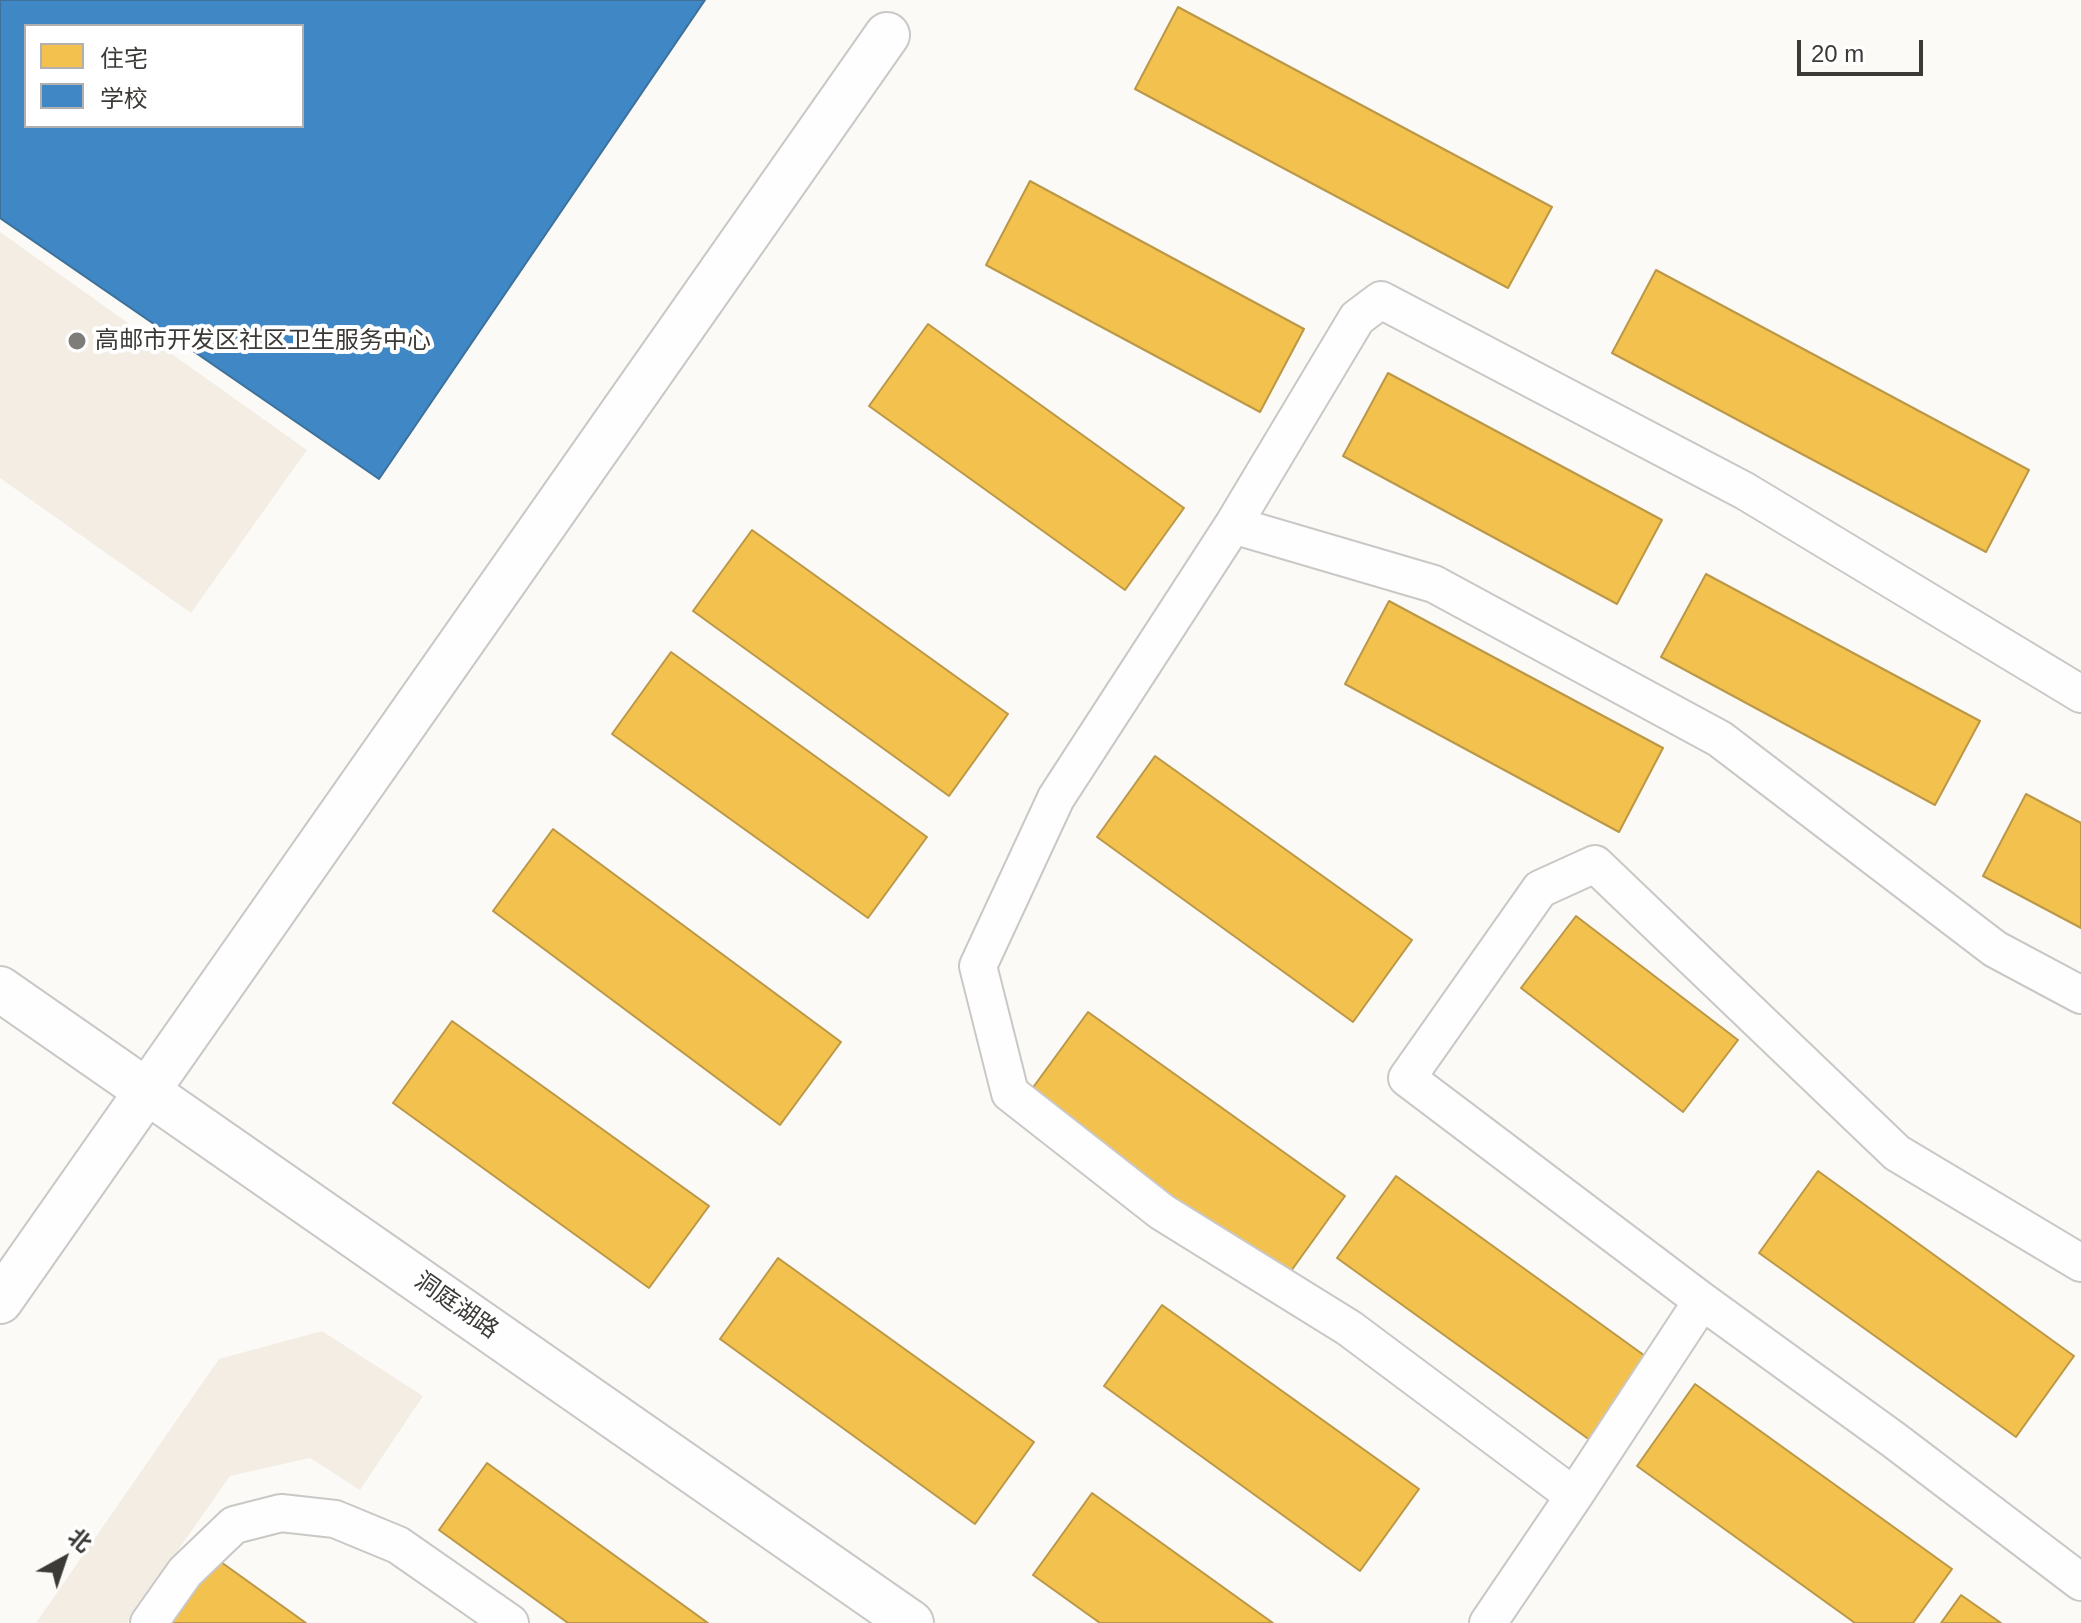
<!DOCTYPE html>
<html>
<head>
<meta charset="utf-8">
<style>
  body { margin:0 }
  #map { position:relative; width:2081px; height:1623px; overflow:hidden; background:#fcfaf7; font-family:Helvetica,"Noto Sans SC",sans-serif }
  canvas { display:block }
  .legend { position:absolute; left:24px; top:24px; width:280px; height:104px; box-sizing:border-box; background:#fff; border:2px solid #b1b0af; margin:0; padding:10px 14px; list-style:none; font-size:24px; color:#3c3a37 }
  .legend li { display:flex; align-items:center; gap:16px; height:40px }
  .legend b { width:40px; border:2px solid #b1b0af }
  .north { position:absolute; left:24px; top:1519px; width:80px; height:80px; -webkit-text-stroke:6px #fff; paint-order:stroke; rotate:40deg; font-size:22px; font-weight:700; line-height:32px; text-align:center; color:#3c3a37 }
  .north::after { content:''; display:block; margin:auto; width:28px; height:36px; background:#3c3a37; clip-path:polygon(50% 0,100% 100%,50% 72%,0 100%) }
  .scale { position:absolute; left:1797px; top:40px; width:126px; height:36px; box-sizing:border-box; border:4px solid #3c3a37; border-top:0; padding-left:10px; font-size:24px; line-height:28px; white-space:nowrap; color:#3c3a37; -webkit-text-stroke:6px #fff; paint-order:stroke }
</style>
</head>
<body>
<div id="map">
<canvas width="2081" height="1623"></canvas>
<ul class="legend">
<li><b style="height:22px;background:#f2c14e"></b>住宅</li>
<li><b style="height:22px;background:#3f88c5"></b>学校</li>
</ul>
<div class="north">北</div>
<div class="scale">20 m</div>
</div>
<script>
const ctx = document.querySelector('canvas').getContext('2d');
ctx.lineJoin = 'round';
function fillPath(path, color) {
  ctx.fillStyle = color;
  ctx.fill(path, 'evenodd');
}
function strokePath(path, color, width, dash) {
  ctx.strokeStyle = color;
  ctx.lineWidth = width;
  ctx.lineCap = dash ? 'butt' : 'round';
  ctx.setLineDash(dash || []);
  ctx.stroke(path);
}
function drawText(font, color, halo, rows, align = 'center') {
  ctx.font = font + ' Helvetica,"Noto Sans SC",sans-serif';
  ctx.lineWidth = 8;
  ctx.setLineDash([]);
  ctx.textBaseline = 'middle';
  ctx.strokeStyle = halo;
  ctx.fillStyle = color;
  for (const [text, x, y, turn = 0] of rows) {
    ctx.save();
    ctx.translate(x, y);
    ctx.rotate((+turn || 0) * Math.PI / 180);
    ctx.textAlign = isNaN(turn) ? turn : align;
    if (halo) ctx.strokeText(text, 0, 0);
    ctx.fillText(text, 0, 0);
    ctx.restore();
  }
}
fillPath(new Path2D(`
  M0 232 307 450 191 613 0 478Z
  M322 1331 423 1396 360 1490 310 1458 230 1476 127 1623H36L219 1359Z`), '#f3ede4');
const homes = new Path2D(`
  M1178 7 1552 207 1508 288 1135 89Z
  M1030 181 1304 329 1260 412 986 265Z
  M1656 270 2029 470 1986 552 1612 353Z
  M928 324 1184 508 1125 590 869 406Z
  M1388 373 1662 520 1617 604 1343 456Z
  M752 530 1008 714 949 796 693 611Z
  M1706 574 1980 721 1935 805 1661 657Z
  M1389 601 1663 748 1619 832 1345 684Z
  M671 652 927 837 868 918 612 734Z
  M1155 756 1412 940 1353 1022 1097 837Z
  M2026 794 2081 823V928L1983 876Z
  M553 829 841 1042 780 1125 493 911Z
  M1576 916 1738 1040 1683 1112 1521 988Z
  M1088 1012 1345 1196 1286 1278 1029 1093Z
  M452 1021 709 1206 649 1288 393 1103Z
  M1818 1171 2074 1356 2016 1437 1759 1253Z
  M1396 1176 1652 1361 1594 1443 1337 1258Z
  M778 1258 1034 1442 975 1524 720 1339Z
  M1162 1305 1419 1489 1360 1571 1104 1386Z
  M1695 1384 1952 1569 1913 1623H1855L1637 1466Z
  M487 1463 708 1623H568L439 1530Z
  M1092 1493 1273 1623H1100L1033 1575Z
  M214 1557 306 1623H167Z
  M1961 1595 2001 1623H1941Z`);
fillPath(homes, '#f2c14e');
strokePath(homes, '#bb9847', 2);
const schools = new Path2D(`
  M0 0H705L379 479 0 218ZM26 26H302V126H26Z`);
fillPath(schools, '#3f88c5');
strokePath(schools, '#3e719a', 2);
const street = new Path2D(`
  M1233 525 1357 318 1381 300 1745 491 2081 694
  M1702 1301 1407 1078 1540 889 1595 864 1897 1153 2081 1263
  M1574 1496 1349 1328 1162 1212 1010 1093 978 966 1056 798 1233 525 1434 584 1720 739 1995 949 2081 995
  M149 1623 185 1572 234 1525 281 1513 335 1519 398 1545 510 1623
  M1488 1623 1574 1496 1702 1301 1894 1440 2081 1582`);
const secondary = new Path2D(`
  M0 989 911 1623
  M0 1301 887 35`);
strokePath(street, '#cac8c6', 40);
strokePath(secondary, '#cac8c6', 48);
strokePath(street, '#fffefe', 36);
strokePath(secondary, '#fffefe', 44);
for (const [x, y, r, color] of [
  [77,341,10,"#7f7d7a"]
]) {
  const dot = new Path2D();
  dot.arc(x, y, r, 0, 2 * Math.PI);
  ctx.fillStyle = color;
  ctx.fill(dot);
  strokePath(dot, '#fff', 3);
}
drawText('24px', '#3c3a37', '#fff', [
  ["高邮市开发区社区卫生服务中心",95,341]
], 'left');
drawText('24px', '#3c3a37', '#fff', [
  ["洞庭湖路",456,1306,35]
]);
</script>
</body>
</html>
